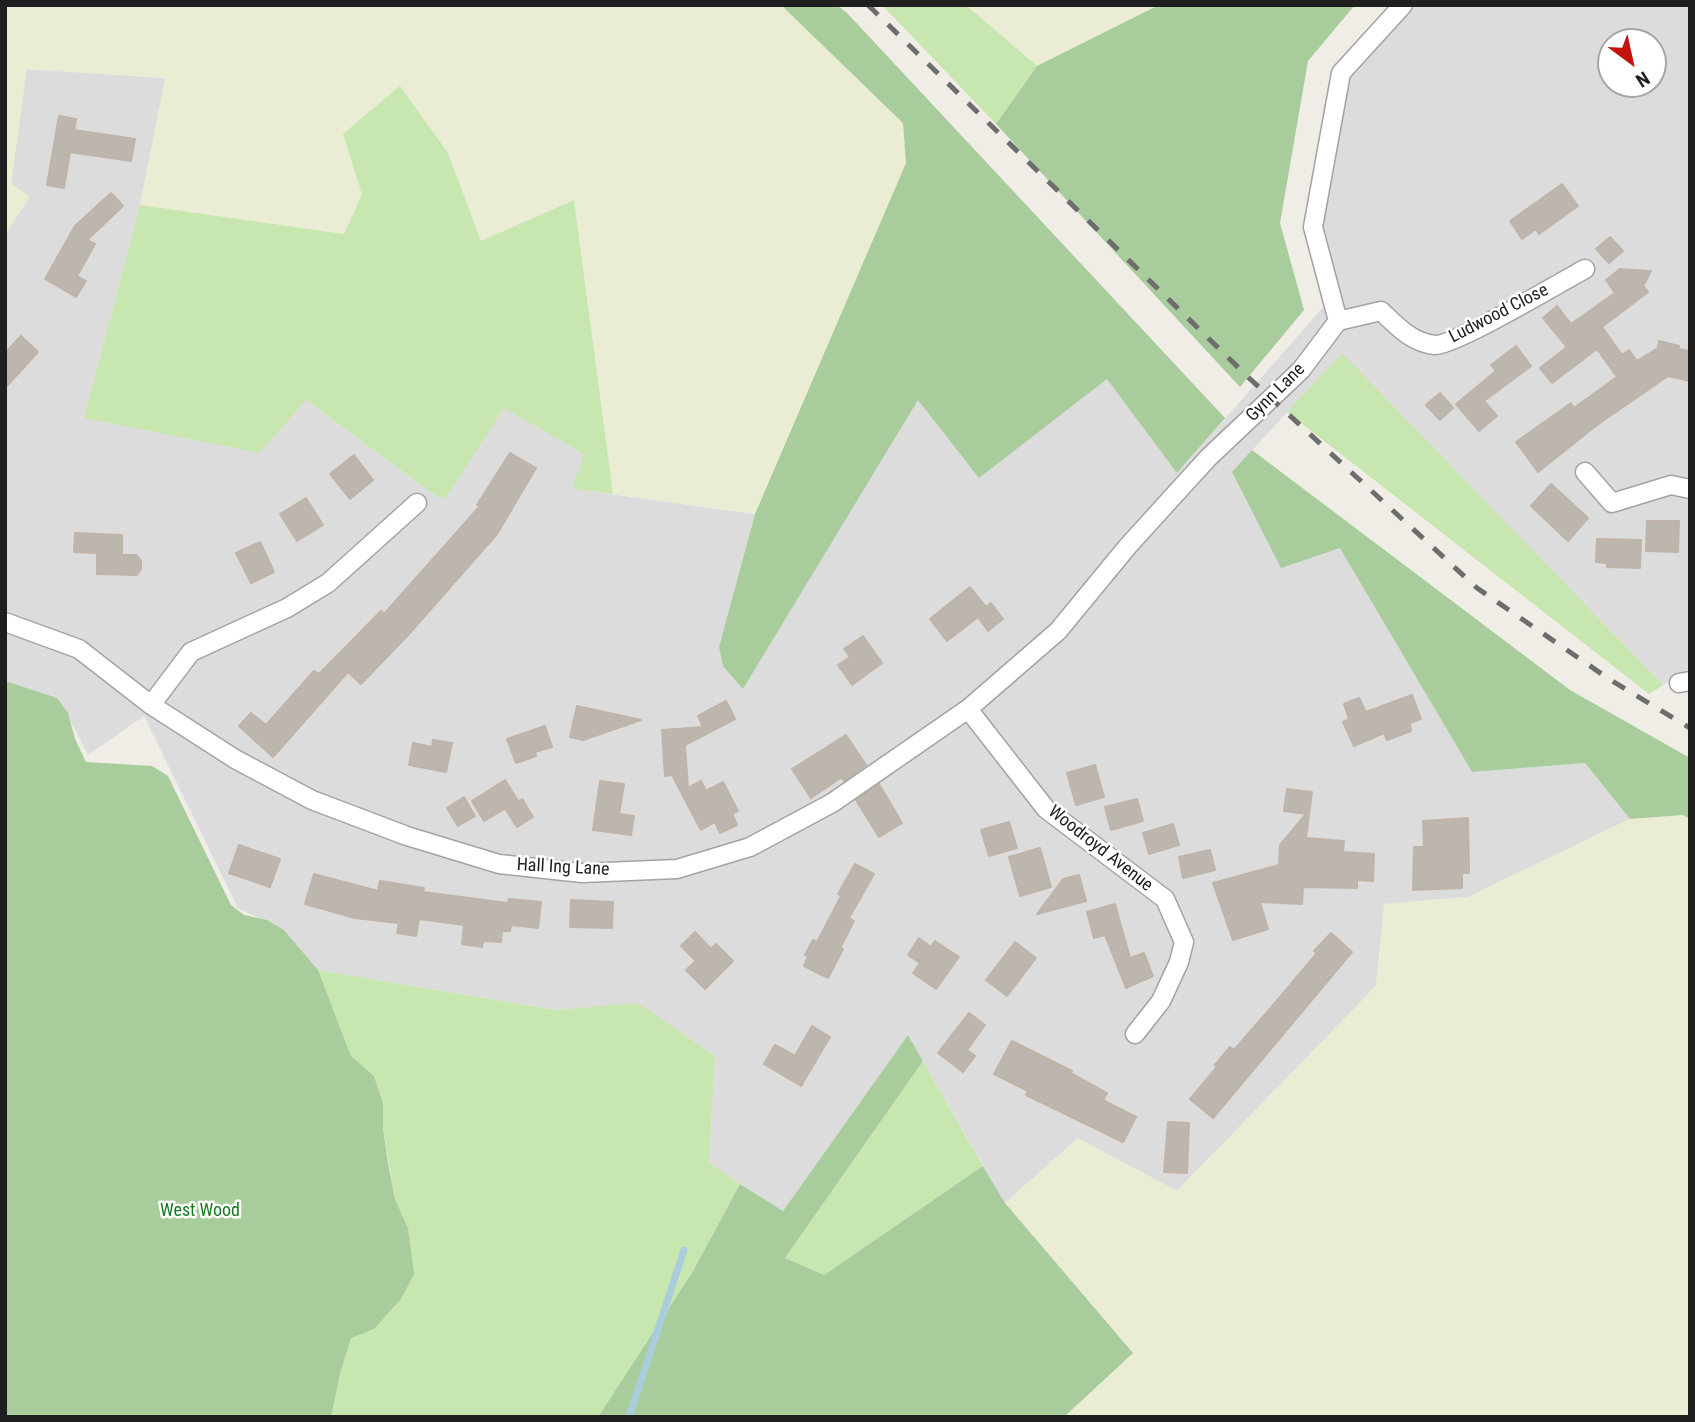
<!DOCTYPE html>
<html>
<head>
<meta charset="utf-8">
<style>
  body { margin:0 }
  #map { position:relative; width:1695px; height:1422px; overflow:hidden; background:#efede6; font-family:"Roboto Condensed",sans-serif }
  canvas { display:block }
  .frame { position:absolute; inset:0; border:7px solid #1f1f1f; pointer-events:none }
  .north { position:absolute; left:1597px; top:28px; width:70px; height:70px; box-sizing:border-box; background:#fff; border:2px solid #a5a5a5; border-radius:50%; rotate:147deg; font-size:19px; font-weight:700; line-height:28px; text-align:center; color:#1f1f1f }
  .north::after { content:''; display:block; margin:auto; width:24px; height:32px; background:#c2140d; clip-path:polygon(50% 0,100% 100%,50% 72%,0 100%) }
</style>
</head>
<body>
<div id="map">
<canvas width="1695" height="1422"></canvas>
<div class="frame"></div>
<div class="north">N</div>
</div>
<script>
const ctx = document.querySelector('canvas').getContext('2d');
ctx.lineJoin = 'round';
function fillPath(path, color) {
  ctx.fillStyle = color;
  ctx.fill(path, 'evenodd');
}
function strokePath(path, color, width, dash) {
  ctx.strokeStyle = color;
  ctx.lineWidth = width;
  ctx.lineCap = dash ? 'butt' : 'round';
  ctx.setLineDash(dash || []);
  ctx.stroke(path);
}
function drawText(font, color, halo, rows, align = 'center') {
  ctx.font = font + ' "Roboto Condensed",sans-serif';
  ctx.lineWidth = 5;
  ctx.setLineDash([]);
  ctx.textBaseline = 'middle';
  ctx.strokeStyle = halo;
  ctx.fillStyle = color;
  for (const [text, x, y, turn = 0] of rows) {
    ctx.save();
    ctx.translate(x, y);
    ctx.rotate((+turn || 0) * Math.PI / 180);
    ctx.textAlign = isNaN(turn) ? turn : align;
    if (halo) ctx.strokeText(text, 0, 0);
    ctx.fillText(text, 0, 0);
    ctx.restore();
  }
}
fillPath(new Path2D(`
  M1392 5H1690V668L1663 685 1341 354 1232 472 1281 567 1340 547 1472 772 1585 763 1630 819 1468 897 1385 904 1376 986 1177 1191 1078 1139 1005 1203 908 1035 783 1211 709 1164 715 1056 638 1004 555 1010 318 970 284 930 238 908 144 716 88 755 63 706 5 684V234L29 197 11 184 26 69 166 78 140 205 84 418 306 400 436 496 445 499 503 407 584 454 573 489 755 514 719 647 743 689 918 399 979 477 1107 379 1178 472 1326 304 1308 219 1334 82ZM1611 42H1653V84H1611Z`), '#dddcdc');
fillPath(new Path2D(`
  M5 5H781L903 123 906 163 755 514 613 494 574 200 481 241 448 153 343 134 362 194 344 234 140 205 165 78 27 69 11 183 30 197 5 234Z
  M966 5H1159L1037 66Z
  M1683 815 1690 819V1417H1064L1133 1352 1005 1203 1078 1138 1177 1191 1376 986 1384 904 1468 897 1630 819Z`), '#eaedd3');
fillPath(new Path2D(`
  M882 5H966L1037 66 996 124Z
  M400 86 448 153 481 241 574 200 613 494 572 489 584 454 504 408 445 499 436 496 306 400 259 453 84 418 140 205 344 234 362 194 343 134Z
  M1342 353 1663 685 1649 694 1287 412Z
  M318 970 555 1010 638 1003 715 1056 709 1163 740 1184 693 1271 598 1417H331L340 1374 351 1337 374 1329 408 1228 395 1199 383 1128V1103L374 1076 351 1056Z
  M923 1061 983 1166 824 1275 785 1258Z`), '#c8e6af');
fillPath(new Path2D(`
  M781 5H837L848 14 1225 418 1177 473 1107 379 979 478 918 400 743 689 723 666 719 647 755 514 906 163 903 123Z
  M1159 5H1355L1308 61 1280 223 1304 310 1240 387 996 124 1037 66Z
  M1252 450 1570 690 1690 758V819L1683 815 1630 819 1585 763 1472 772 1340 548 1281 568 1232 472Z
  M5 681 57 698 68 713 75 739 86 762 152 766 168 776 231 905 244 915 267 920 284 930 318 970 351 1056 374 1076 383 1103V1128L388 1163 395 1199 408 1228 414 1274 401 1299 374 1329 351 1338 340 1374 331 1417H5Z
  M908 1035 923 1061 785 1258 824 1275 983 1166 1005 1203 1133 1353 1064 1417H598L693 1271 740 1184 783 1211Z`), '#a9cc9d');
strokePath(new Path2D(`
  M629 1417 684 1250`), '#a9cdda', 7);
const building = new Path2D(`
  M59 116 76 119 74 130 135 139 131 161 70 152 64 188 47 185Z
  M1562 184 1578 206 1539 234 1536 229 1522 239 1510 221Z
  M111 193 123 206 87 240 95 244 77 276 86 281 76 297 45 279 75 226Z
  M1610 237 1623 251 1609 263 1596 249Z
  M1620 269 1651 271 1643 286 1648 292 1602 327 1622 355 1629 350 1637 361 1658 348 1659 341 1679 346V349L1690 351V381L1668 376 1597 425 1538 472 1516 442 1571 403 1574 408 1617 377 1597 349 1552 383 1540 368 1567 347 1543 318 1557 306 1571 324 1615 293 1606 280Z
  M21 336 38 352 5 388V353Z
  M1516 346 1531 366 1484 401 1497 416 1479 431 1456 404 1496 371 1491 365Z
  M1440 393 1453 408 1440 420 1426 405Z
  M510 453 536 468 497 534 409 634 361 684 348 672 273 757 239 726 251 713 266 725 314 671 319 674 381 611 384 614 480 506 477 505Z
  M354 455 373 480 350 499 330 474Z
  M1551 484 1588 518 1568 541 1531 506Z
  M306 498 323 525 297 541 280 514Z
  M1647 521H1679L1678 552 1646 551Z
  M75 533 122 535V555H136L141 561V569L137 575 97 574V553L74 552Z
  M1597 539 1641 540 1640 568 1607 567V563L1596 562Z
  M260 542 274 572 251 583 236 553Z
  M970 587 986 607 991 603 1003 619 988 631 978 617 947 641 930 619Z
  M863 636 882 663 852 685 838 665 850 657 844 649Z
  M1412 695 1421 719 1410 723 1411 731 1387 740 1384 733 1354 746 1343 722 1349 719 1344 704 1359 698 1366 712Z
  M726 701 735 719 685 745 688 788 701 781 706 791 723 782 738 811 732 814 737 825 720 833 715 822 701 830 672 775 665 776 662 730 703 727 698 716Z
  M577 706 641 720 583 740 570 737Z
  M545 726 552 747 535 752 536 756 516 763 507 739Z
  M846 735 866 765 844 781 842 777 811 798 792 769Z
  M433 740 452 743 446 772 409 765 413 743 432 747Z
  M1095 765 1104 797 1076 805 1067 773Z
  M505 780 518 801 484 821 472 801Z
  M600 781 624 784 619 814 634 816 631 835 593 830Z
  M879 784 902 823 879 837 856 800Z
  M1287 789 1312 792 1306 838 1344 841 1343 852 1374 854 1373 881 1357 880V888L1303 887 1302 904 1260 902 1268 929 1233 940 1213 883 1279 865 1280 845 1306 814 1284 811Z
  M464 797 475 816 458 826 447 808Z
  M522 799 533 817 517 827 506 810Z
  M1137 799 1143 821 1111 830 1105 807Z
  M1468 818 1469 873H1462V888L1413 890 1414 847H1424L1423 821Z
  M1009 822 1017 848 989 856 981 830Z
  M1173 824 1179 845 1149 854 1143 833Z
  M239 845 280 859 270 887 229 873Z
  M1040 848 1051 887 1020 896 1009 857Z
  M1210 850 1215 870 1183 878 1179 857Z
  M855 864 874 874 849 918 854 921 840 948 843 949 828 978 804 966 808 957 805 955 813 940 817 942 841 896 838 894Z
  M314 874 378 891 380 881 424 888 423 892 508 903 509 899 541 902 538 928 511 925 510 931H502L501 942 483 941 482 947 462 944 464 925 419 919 416 936 397 933 399 923 355 918 305 904Z
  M1079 875 1086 901 1037 914 1063 879Z
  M571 900 613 902 612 928 570 927Z
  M1115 904 1130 958 1144 953 1153 976 1126 988 1105 935 1094 938 1087 912Z
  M695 932 711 949 716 944 733 961 705 989 686 970 696 961 681 946Z
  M1331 933 1352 952 1213 1118 1190 1099 1217 1067 1215 1065 1230 1047 1234 1050 1269 1010 1317 953 1314 951Z
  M919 938 931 947 935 941 959 957 936 989 913 973 920 963 908 955Z
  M1015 942 1036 958 1007 996 986 980Z
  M969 1013 985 1025 967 1050 975 1056 963 1072 938 1053Z
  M812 1026 830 1037 801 1086 764 1064 775 1045 795 1056Z
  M1012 1041 1072 1071 1071 1073 1107 1093 1103 1100 1136 1117 1123 1142 1026 1095 1028 1091 994 1074Z
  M1168 1122 1189 1123 1187 1173 1164 1172Z`);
fillPath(building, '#bcb6af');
strokePath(building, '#c0b4a9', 2);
const street = new Path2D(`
  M1338 321 1381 311C1397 326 1412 343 1435 345 1454 346 1561 282 1585 269
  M1585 472 1612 503 1671 485 1690 489
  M5 622 79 649 151 705 235 759 312 800 407 836 499 864 582 873 677 869 750 847 832 803 968 709 1058 631 1128 546 1208 458 1301 370 1338 321 1313 227 1341 73 1403 5
  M1679 683 1690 681
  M151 705 191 652 287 608 328 583 417 503
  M968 709 1046 809 1165 899 1184 942 1179 962 1161 1001 1135 1034`);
strokePath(street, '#a3a3a3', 21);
strokePath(street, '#fff', 18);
strokePath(new Path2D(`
  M868 5 1249 378 1477 588 1609 679 1690 728`), '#6d6d6d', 5, [14, 14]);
drawText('18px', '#1f1f1f', '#fff', [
  ["Ludwood Close",1499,314,-27],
  ["Gynn Lane",1276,393,-45],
  ["Woodroyd Avenue",1100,849,38],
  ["Hall Ing Lane",563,868,3]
]);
drawText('18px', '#13781f', '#fff', [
  ["West Wood",200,1211]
]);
</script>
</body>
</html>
